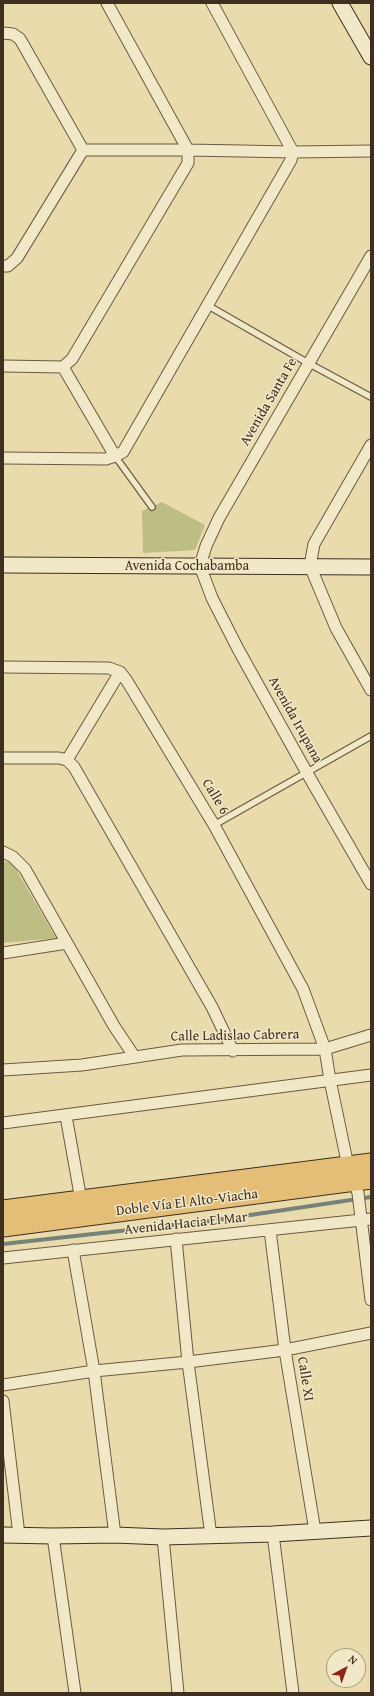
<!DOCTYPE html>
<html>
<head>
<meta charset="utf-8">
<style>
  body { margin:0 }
  #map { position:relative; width:374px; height:1696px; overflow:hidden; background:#e9dbab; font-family:"Gentium Book Plus",serif }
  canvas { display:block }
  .frame { position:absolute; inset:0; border:4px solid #3f2f20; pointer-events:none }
  .north { position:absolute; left:326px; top:1648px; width:40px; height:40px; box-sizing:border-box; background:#f1e8c8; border:1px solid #aa9e85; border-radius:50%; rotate:41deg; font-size:11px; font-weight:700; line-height:16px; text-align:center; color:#3f2f20 }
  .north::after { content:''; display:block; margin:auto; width:14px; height:18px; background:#8f2418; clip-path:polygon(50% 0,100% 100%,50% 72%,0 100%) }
</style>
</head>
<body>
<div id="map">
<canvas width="374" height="1696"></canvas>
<div class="frame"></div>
<div class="north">N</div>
</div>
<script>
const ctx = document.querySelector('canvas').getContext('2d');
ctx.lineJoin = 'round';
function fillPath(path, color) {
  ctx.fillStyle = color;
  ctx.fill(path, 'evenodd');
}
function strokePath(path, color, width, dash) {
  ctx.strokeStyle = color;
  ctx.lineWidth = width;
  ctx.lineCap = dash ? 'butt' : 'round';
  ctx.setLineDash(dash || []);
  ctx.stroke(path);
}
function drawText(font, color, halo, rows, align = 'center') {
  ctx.font = font + ' "Gentium Book Plus",serif';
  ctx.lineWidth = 3;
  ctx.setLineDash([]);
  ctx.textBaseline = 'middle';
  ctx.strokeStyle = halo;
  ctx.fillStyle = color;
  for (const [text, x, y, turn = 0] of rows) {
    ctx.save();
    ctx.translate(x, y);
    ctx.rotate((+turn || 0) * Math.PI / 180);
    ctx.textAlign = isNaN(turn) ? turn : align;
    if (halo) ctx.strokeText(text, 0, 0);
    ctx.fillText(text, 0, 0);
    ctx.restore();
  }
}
fillPath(new Path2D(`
  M162 502 205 525 195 550 143 553 142 511Z
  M3 862H12L56 938 3 943Z`), '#bcbe84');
strokePath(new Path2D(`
  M3 1244 210 1221 371 1197`), '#768278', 4);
const lane = new Path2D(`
  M207 305 308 363 371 397
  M115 456 152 507
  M214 825 371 736`);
const street = new Path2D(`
  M3 33 13 34 20 39 83 150 17 258 8 266H3
  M83 150H188L293 152 212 3
  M371 256 219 518 206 546 200 566 212 598 238 649 307 773 371 884
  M3 366 63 367 72 359 188 163V150L107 3
  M63 367 115 456
  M371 445 314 544 310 566 336 628 371 690
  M3 458 106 459 115 456 123 452 291 160 293 152 371 151
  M3 667 109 668 120 672 127 681 214 825 303 989 325 1049 330 1080 348 1166 358 1193 371 1300
  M3 758H59L67 760 74 767 212 1007 233 1051
  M67 760 120 672
  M3 852 13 857 25 869 114 1026 134 1056
  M3 953 67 943
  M3 1070 82 1065 182 1050 325 1049 371 1035
  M66 1116 81 1200
  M3 1123 371 1075
  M270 1230 285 1350 315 1531
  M176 1239 188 1362 211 1536
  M73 1250 94 1371 115 1535
  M3 1258 371 1219
  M3 1385 94 1371 188 1362 285 1350 371 1333
  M3 1401 19 1535
  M273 1534 293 1693
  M53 1536 75 1693
  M163 1537 178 1693`);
const secondary = new Path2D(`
  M340 3 371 57
  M3 565 371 567
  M3 1535 53 1536 115 1535 163 1537 273 1534 371 1528`);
const highway = new Path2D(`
  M3 1210 371 1163
  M3 1227 371 1179`);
strokePath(lane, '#6a5a43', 8);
strokePath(street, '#6a5a43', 13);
strokePath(secondary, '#3f2f20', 17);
strokePath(highway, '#3f2f20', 21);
strokePath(lane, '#f1e8c8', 5.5);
strokePath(street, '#f1e8c8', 11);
strokePath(secondary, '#f1e8c8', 15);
strokePath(highway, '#e4be76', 19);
drawText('14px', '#3f2f20', '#f1e8c8', [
  ["Avenida Santa Fe",269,402,-60],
  ["Avenida Cochabamba",187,566],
  ["Avenida Irupana",295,720,61],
  ["Calle 6",215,797,59],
  ["Calle Ladislao Cabrera",235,1036,-1],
  ["Doble Vía El Alto-Viacha",187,1203,-7],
  ["Avenida Hacia El Mar",186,1224,-6],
  ["Calle XI",305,1379,81]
]);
</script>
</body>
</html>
